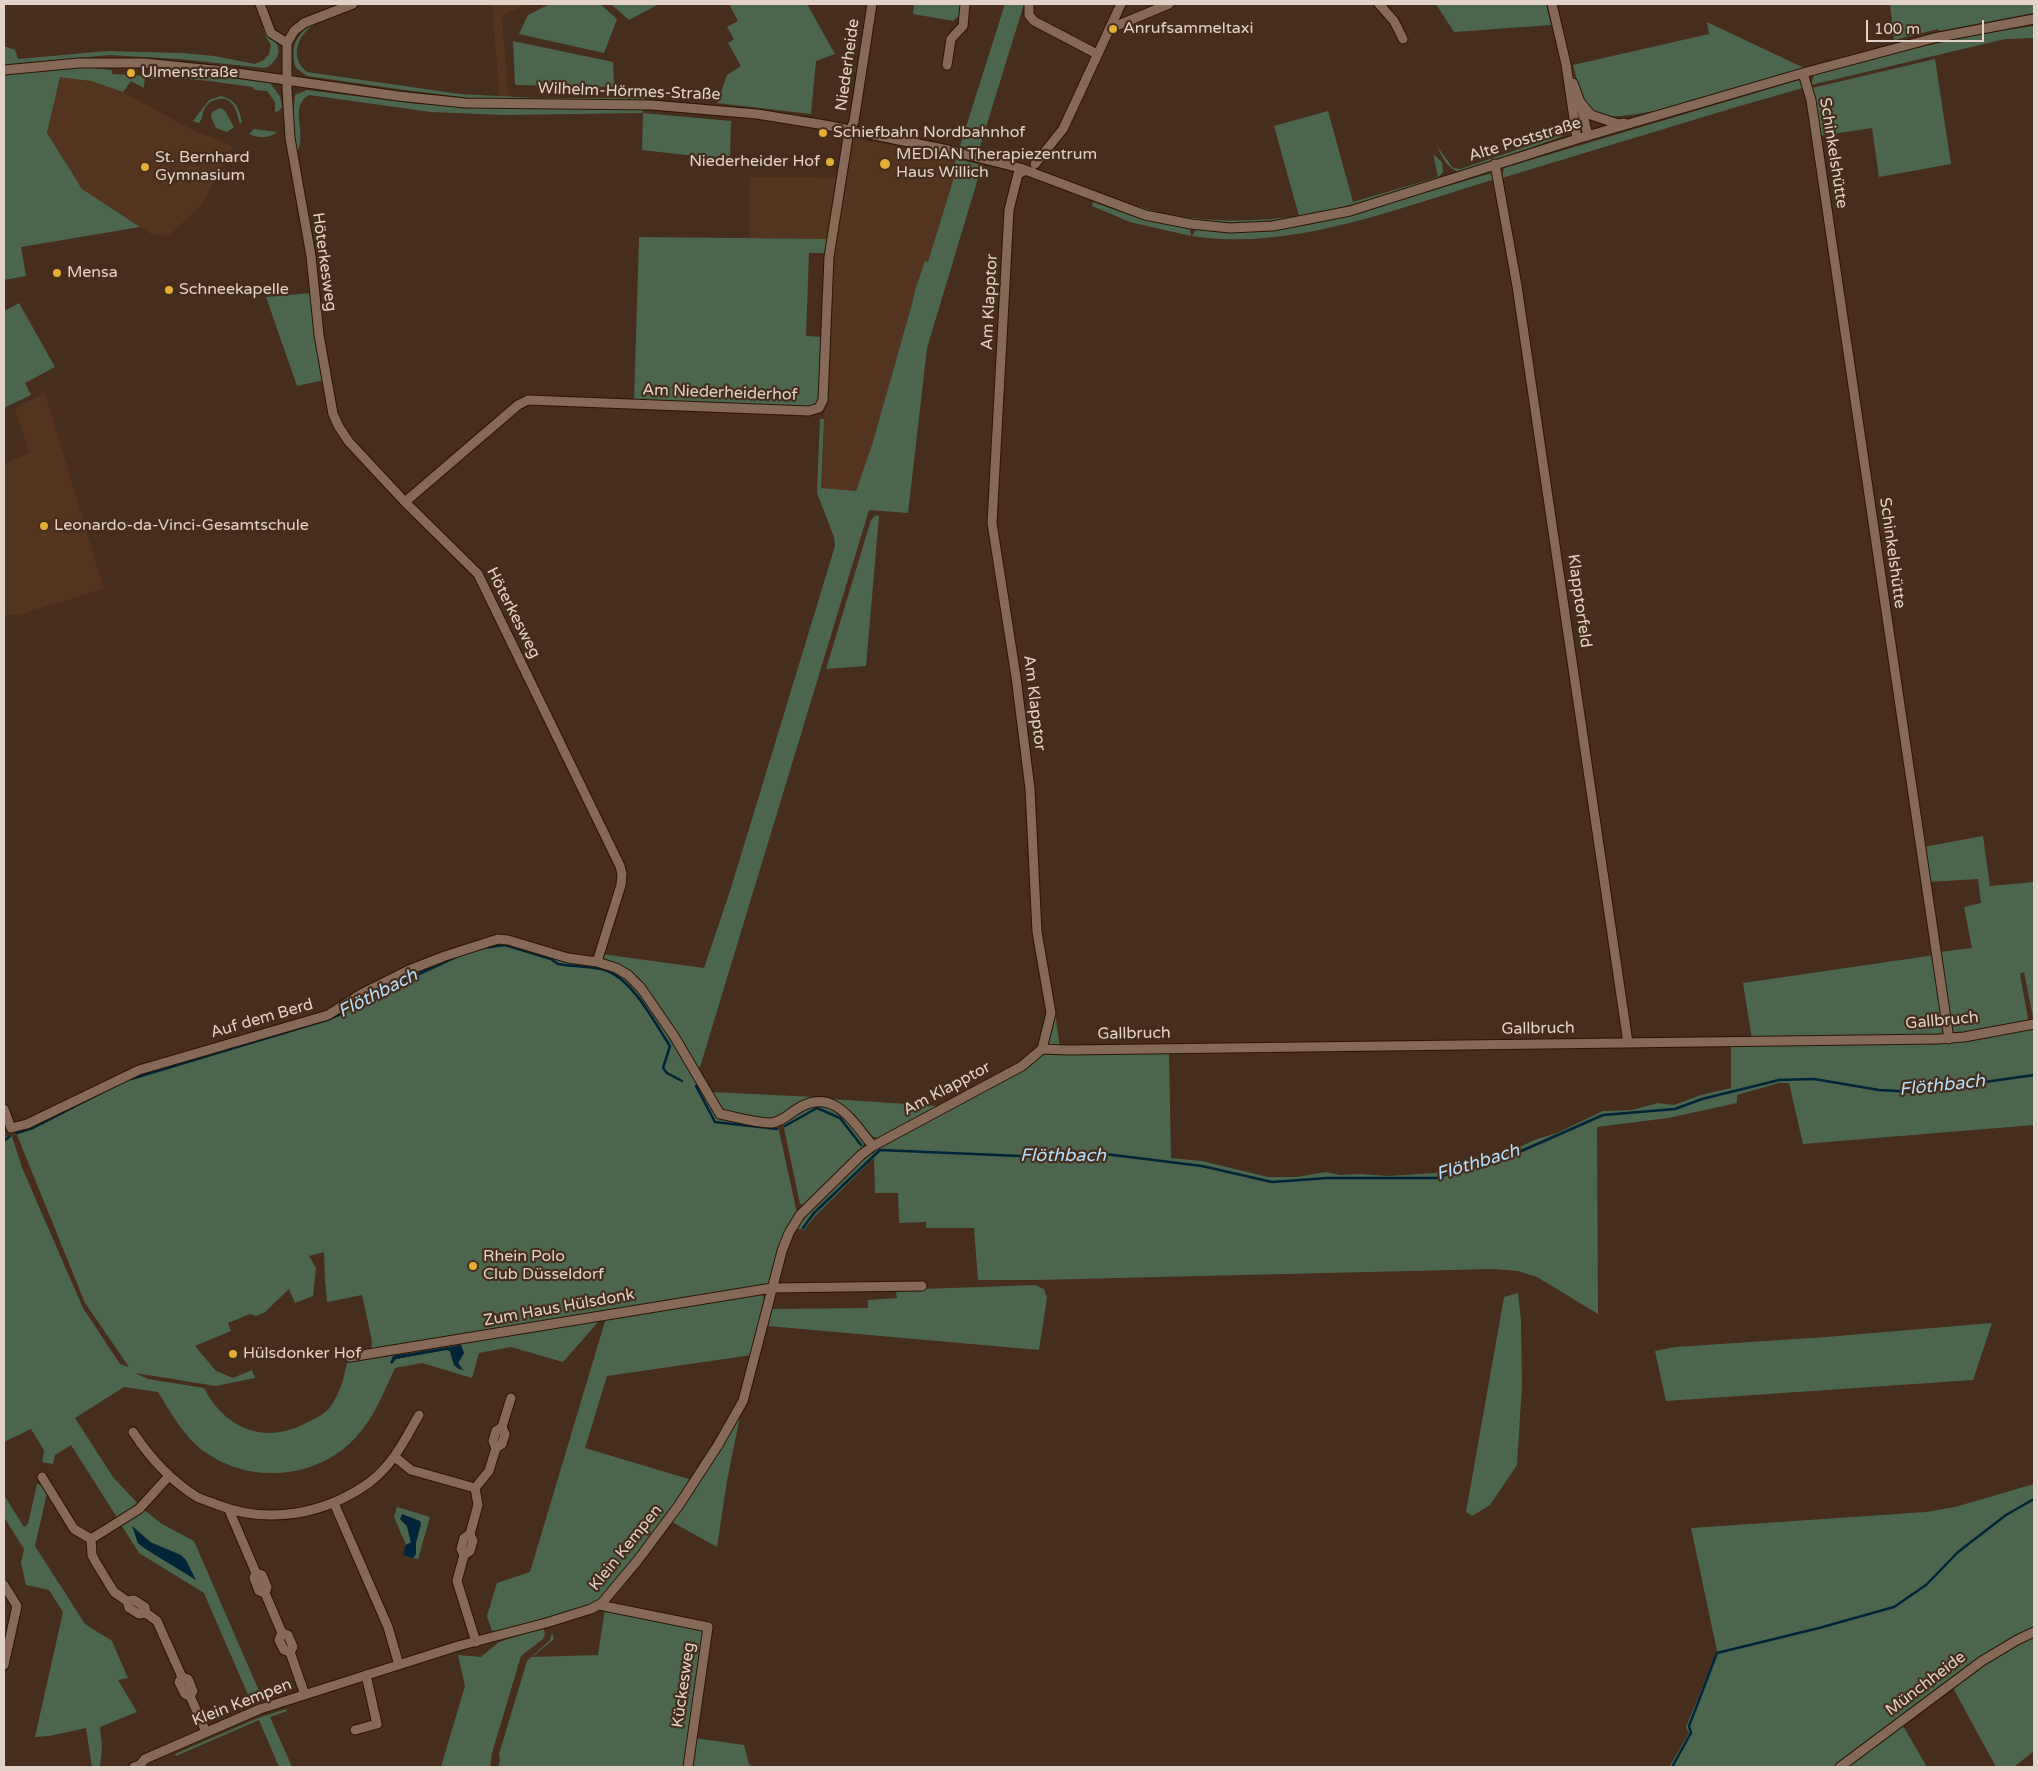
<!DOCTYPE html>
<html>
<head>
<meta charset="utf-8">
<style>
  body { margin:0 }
  #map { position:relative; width:2038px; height:1771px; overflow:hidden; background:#462d1c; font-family:"Varela Round",sans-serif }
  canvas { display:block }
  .frame { position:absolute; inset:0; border:5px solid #e2d2c7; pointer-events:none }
  .scale { position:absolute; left:1866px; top:20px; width:118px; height:22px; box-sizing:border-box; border:2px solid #e2d2c7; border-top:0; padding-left:6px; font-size:15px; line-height:18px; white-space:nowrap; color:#e2d2c7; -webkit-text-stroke:4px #462d1c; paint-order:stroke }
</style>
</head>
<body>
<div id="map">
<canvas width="2038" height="1771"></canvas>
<div class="frame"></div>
<div class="scale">100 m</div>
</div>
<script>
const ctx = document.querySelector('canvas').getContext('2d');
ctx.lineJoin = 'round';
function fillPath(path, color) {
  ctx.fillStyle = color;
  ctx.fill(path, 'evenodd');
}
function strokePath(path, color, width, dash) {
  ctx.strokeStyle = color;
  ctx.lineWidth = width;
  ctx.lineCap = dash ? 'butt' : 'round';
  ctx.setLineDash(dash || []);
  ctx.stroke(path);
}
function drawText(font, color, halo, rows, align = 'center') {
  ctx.font = font + ' "Varela Round",sans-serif';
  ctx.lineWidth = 4.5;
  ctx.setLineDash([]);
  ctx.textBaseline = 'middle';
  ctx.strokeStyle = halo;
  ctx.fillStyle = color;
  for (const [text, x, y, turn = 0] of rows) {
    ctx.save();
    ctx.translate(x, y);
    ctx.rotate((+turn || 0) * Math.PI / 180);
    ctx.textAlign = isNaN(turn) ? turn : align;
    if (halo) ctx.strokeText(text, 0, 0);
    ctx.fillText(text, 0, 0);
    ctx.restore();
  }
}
fillPath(new Path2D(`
  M492 4H527L502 16 508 93 511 97H497L499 93Z
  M60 77 91 81 123 92 193 130 233 146 202 204 169 236 151 234 82 189 47 133Z
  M851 138 910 148 956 159 955 162 958 163 928 262 925 261 916 287 912 304 872 445 856 491 821 488 831 263Z
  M750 177 838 178 829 239H750Z
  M45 393 104 589 18 615H4V464L29 453 15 408Z`), '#53341f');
fillPath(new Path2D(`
  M550 4H600L617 19 604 53 519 34 528 15Z
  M611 4H659L629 20Z
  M731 4H807L835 54 816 61 811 114 717 103 727 75 741 66 728 43 734 39 727 27 738 21 730 6Z
  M914 4H962L960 15 953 21 913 14Z
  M1005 4H1024L979 150 960 146Z
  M1436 4H1546L1551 25 1454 32Z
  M1890 4H2034V13L1939 31 1938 29 1894 40Z
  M1707 22 1804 68C1770 79 1619 130 1595 113 1580 103 1578 81 1573 65L1709 34Z
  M316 23C298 34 288 57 307 72L460 94 535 98H645L644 100 478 99 405 90 307 76 296 68C289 48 297 31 316 23Z
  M262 25C267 36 284 44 277 57 274 62 270 66 265 68L179 59 109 55 4 65V46L15 50 18 59 107 51 182 53 214 56 255 64 264 60 269 54 271 45 266 37Z
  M2034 26V38L2005 39 1811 85 1814 75C1887 54 1959 36 2034 26Z
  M513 41 613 62 614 87 515 85Z
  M1935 59 1951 164 1879 177 1872 128 1819 136 1812 88Z
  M82 67 112 70V74L145 76 144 88 131 81 123 92 91 81 60 77 47 133 82 189 140 227 21 247 26 276 4 280V74Z
  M172 71 270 83 280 96 282 107 279 111 275 112V102L267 91 255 90 252 87C217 82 183 76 148 79L150 72Z
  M1799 80 1803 88 1733 108 1502 178 1504 168Z
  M307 90 418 104 456 106 509 108 643 109V113L731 121 730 160 642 150 643 113 504 115 431 112 309 95C291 105 303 126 300 143 300 147 297 151 296 154L293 116 295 95Z
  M221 96C236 100 239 108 242 122L240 124C238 118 237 110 233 105 226 95 211 98 205 108 202 113 203 118 199 123L193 121 209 100Z
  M220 108 225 111 234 127 227 132 216 128 211 117 212 112Z
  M1328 111 1353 202 1438 177 1433 154 1442 162 1443 172 1437 179C1342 208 1254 239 1153 213 1120 204 1088 190 1057 177 1091 190 1126 204 1162 213 1207 223 1253 222 1299 216L1274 126Z
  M254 129 277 132C269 139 257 138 249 134Z
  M1565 130 1561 137 1461 172C1448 170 1442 157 1437 146L1453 168 1460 169 1557 136Z
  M956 159 982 165 927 348 908 513 869 510 700 1067H696L644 987 605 962 602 954 704 968 731 888 835 546 834 537 817 493 820 419H824L821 488 856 491 872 445 912 304 916 287 925 261 928 262 958 164 955 163Z
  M1492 173 1495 179C1402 207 1290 252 1192 236L1196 230 1242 232 1289 228 1312 224 1345 216Z
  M1093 202 1132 216 1190 229 1191 236 1130 222 1092 206Z
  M639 237 829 239 826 253H809L806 336 823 337 820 405 815 409 634 402Z
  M312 293 324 380 297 386 266 297Z
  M19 303 55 367 25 383 31 395 4 408V311Z
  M876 515 879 516 866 666 826 669 871 520Z
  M1983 836 1990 886 2034 882V1022L2024 972 2020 974 2028 1018 2024 1024 1956 1036 1951 1032 1939 952 1972 948 1964 907 1981 903 1978 879 1929 882 1923 847Z
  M507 941C529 949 553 961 576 964 588 966 601 963 613 969 647 985 699 1082 717 1118L778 1126 797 1213 769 1283 764 1286 761 1294 766 1299 752 1355 607 1376 585 1448 692 1480 675 1505 603 1598C575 1615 524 1626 492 1631L487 1616 497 1583 530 1572 606 1318 371 1352 372 1341 362 1295 327 1302 325 1280 324 1252 309 1256 316 1268 313 1296 295 1303 289 1289 265 1312 256 1316 250 1314 228 1323 231 1331 195 1346 216 1371 233 1378 252 1370 255 1378 216 1386 135 1373 148 1379 204 1388C225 1429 265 1445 306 1423 317 1418 327 1413 333 1403 341 1390 344 1377 347 1363L600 1320 563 1362 511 1347 479 1353 472 1378 422 1363 395 1368C384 1391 375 1416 358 1435 317 1482 243 1486 196 1445 180 1430 170 1411 158 1392L124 1387 75 1418 113 1477 139 1505 118 1519 71 1445 55 1455 53 1464 42 1462 44 1450 31 1429 4 1442V1138L11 1134 23 1170 83 1308 120 1364 129 1367 85 1303 15 1130 124 1077 264 1037 354 1001 398 978 472 948ZM461 1345 464 1353 458 1363 462 1369 459 1370 454 1365 450 1351 446 1350 395 1359 393 1361V1356Z
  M1935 955 1945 1034 1939 1037 1752 1039 1743 983Z
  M1055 1012 1060 1048H1054L1049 1044Z
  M2034 1027V1125L1803 1144 1789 1083H1779L1737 1095V1103L1668 1118 1597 1127 1598 1314 1537 1277 1518 1271 1493 1269 1035 1280H978L974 1228H926V1222L899 1223 898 1193H875L874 1158 815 1216 804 1230 794 1228 810 1209 866 1154 1025 1068 1044 1054 1050 1053 1169 1052 1171 1158 1202 1161 1268 1177H1297L1326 1172 1340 1175 1360 1174 1389 1176 1435 1173 1451 1169 1469 1158 1502 1155 1537 1139 1557 1133 1603 1111 1632 1110 1658 1103 1674 1105 1701 1095 1731 1088V1044L1951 1041Z
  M711 1092 815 1097C802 1101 794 1110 782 1116 765 1124 740 1115 724 1110L719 1107Z
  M831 1099 938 1106 880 1138C863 1137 859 1122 848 1110 844 1106 837 1103 831 1099Z
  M816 1104C840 1106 849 1121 863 1138L864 1143 862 1149H860L861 1150 805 1205 800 1204 783 1123 803 1110Z
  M1035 1285 1044 1289 1047 1298 1039 1350 768 1326 772 1309 868 1308V1300L897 1298 896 1292 923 1289Z
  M1518 1293 1521 1320 1522 1385 1517 1465 1490 1505 1472 1516 1466 1512 1504 1297Z
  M1992 1323 1973 1380 1666 1401 1655 1351 1675 1347 1826 1337Z
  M741 1411 727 1481 717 1547 672 1522 719 1451Z
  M37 1484 42 1485 47 1493 35 1546 85 1624 112 1641 128 1678 118 1680 137 1712 100 1727 102 1747 100 1767H92L86 1728 49 1736 35 1737 63 1612 49 1590 26 1585 21 1563 24 1549 4 1517V1495L24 1527 28 1524Z
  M2034 1484V1629L2003 1643 1987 1654 1835 1767H1669L1689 1733 1686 1727 1717 1651 1691 1528 1926 1512 1955 1507Z
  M397 1507 430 1517 418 1559 413 1558 416 1553V1543L421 1524 400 1519 407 1526 411 1543 406 1545 394 1517Z
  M143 1509 162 1524 194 1541 263 1700 252 1704 204 1593 139 1553 120 1523ZM133 1527 195 1579 144 1548 138 1543Z
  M605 1609 705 1630 686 1767H498L500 1761 499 1754 527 1661 550 1640 552 1633 550 1626 554 1639 532 1657 598 1655Z
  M543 1628 545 1634 543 1639 521 1656 492 1753 490 1767H441L465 1686 458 1655 481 1657 499 1642Z
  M2034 1636V1751L2014 1767H1996L1953 1688 2006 1648Z
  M286 1709 287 1711 270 1717 292 1767H279L259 1720 176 1756 175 1754 258 1718Z
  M1903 1726 1927 1767H1847Z
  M695 1738 744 1745 749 1764 754 1767H690Z`), '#4c664e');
fillPath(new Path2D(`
  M461 1345 464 1353 458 1363 464 1371 454 1365 450 1351 446 1350 396 1359 392 1364 390 1363 393 1356Z
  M402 1514 420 1521 421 1524 416 1542V1554L413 1558 403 1555 406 1545 411 1542 407 1526 400 1519Z
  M132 1526 150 1542 181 1555 186 1560 196 1580 144 1548 138 1543Z`), '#002538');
strokePath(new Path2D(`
  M483 948 505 945 551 959 558 964C573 967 595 966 608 971 635 983 654 1022 670 1046L663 1068 667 1073 682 1081
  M131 1079 327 1020 343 1013 356 1003 456 957
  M696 1086 715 1122 777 1129
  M785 1126 817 1108 840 1118 861 1145
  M17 1133 33 1128 103 1092
  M4 1141 10 1136
  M803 1228 814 1213 880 1150 1043 1157 1105 1154 1202 1166 1272 1182 1327 1178H1438L1470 1163 1501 1160 1603 1115 1675 1109 1702 1099 1779 1080 1814 1079 1879 1090 1915 1092 2034 1075
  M1672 1767 1691 1733 1689 1726 1717 1653 1819 1628 1894 1607 1926 1585 1958 1552 2006 1515 2034 1499`), '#002538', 2.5);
const minor = new Path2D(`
  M260 4 271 33 287 43
  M353 4 304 23 294 31 287 43V89L290 138 311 256 319 335 333 414 339 427 349 442 405 502 478 574 620 866 622 874 621 885 597 962
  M1029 4V15L1034 21 1097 54
  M1379 4 1394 21 1403 39
  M1552 4 1566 64 1577 139
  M1109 29 1169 4
  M947 65 951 39 963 26 965 4
  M4 70 79 63H144L223 71 398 96 465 103 652 105 757 114 825 125 948 150 1020 168 1145 215 1191 224 1230 228 1273 226 1350 211 1577 139 1803 73 1934 38 2034 19
  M1803 73 1811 100 1949 1039
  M1573 83 1580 102 1588 136
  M1580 102 1591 115 1618 124 1624 123
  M1035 164 1063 129 1121 4
  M1495 164 1517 286 1628 1043
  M405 502 518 405 528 400 809 411 819 408 823 400 829 257 848 137 854 121 872 4
  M1042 1049 1068 1050 1938 1039 1964 1037 2034 1024
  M4 1109 11 1128 27 1124 139 1070 328 1015 361 994 409 970 445 956 498 939 508 940 568 958 597 962 616 968 628 975 641 988 674 1036 720 1114C736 1117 754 1123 770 1123 780 1123 789 1114 797 1109 833 1086 852 1121 873 1146
  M350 1357 772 1288 922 1286
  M133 1432C150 1458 170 1480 197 1497 203 1500 211 1502 218 1505 269 1525 326 1514 370 1482 393 1465 405 1439 419 1415
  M496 1448 493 1441 496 1431 502 1427
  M395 1457 411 1470 475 1488
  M42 1477 74 1529 91 1539 92 1555 95 1561 114 1592 127 1601 134 1600 145 1607 146 1613 157 1621 182 1677 188 1679 193 1691 190 1696 206 1732
  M334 1503 388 1627 399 1665
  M229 1510 256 1573 262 1575 267 1587 265 1593 282 1633 288 1635 293 1647 290 1652 305 1695
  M91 1539 139 1509 169 1476
  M464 1555 461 1549 464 1538 470 1534
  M256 1573 254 1578 259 1591 265 1593
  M4 1585 17 1606 4 1665
  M127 1601 129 1608 139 1614 146 1613
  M599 1605 708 1627 688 1767
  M282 1633 279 1640 284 1650 290 1652
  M476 1642 457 1581 464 1555 470 1551 473 1541 470 1534 478 1505 475 1488 489 1471 496 1448 502 1444 505 1434 502 1427 511 1398
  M182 1677 179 1682 185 1694 190 1696
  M355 1730 377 1724 366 1675
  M134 1767 140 1765 145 1759 260 1709 458 1646 546 1623 591 1609 602 1603 638 1560 679 1505 718 1445 743 1401 782 1251 789 1233 800 1215 861 1155 873 1146 1022 1066 1042 1049 1051 1013 1037 932 1030 789 1016 677 992 523 1009 210 1018 174 1026 170
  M1840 1767 1982 1661 2017 1640 2034 1632`);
strokePath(minor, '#2b1505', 11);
strokePath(minor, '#866957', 9);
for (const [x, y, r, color] of [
  [1113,29,5,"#e3ae34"],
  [131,73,5,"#e3ae34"],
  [823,133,5,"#e3ae34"],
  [830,162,5,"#e3ae34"],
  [885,164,6,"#e3ae34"],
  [145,167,5,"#e3ae34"],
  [57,273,5,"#e3ae34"],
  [169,290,5,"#e3ae34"],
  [44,526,5,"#e3ae34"],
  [473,1266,5,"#e3ae34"],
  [233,1354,5,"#e3ae34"]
]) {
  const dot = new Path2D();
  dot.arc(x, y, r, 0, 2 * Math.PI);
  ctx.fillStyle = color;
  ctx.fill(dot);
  strokePath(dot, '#462d1c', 2);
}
drawText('16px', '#e2d2c7', '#462d1c', [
  ["Anrufsammeltaxi",1123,29],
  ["Ulmenstraße",141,73],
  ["Schiefbahn Nordbahnhof",833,133],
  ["MEDIAN Therapiezentrum",896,155],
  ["Haus Willich",896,173],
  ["St. Bernhard",155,158],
  ["Gymnasium",155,176],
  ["Niederheider Hof",820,162,"right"],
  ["Mensa",67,273],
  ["Schneekapelle",179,290],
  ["Leonardo-da-Vinci-Gesamtschule",54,526],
  ["Rhein Polo",483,1257],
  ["Club Düsseldorf",483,1275],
  ["Hülsdonker Hof",243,1354]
], 'left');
drawText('16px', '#e2d2c7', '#462d1c', [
  ["Niederheide",848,65,-82],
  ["Wilhelm-Hörmes-Straße",629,92,2],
  ["Alte Poststraße",1525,140,-17],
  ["Schinkelshütte",1833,153,81],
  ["Höterkesweg",324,262,82],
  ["Am Klapptor",990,302,-87],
  ["Am Niederheiderhof",720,393,2],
  ["Schinkelshütte",1892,553,82],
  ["Klapptorfeld",1579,601,82],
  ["Höterkesweg",513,613,63],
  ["Am Klapptor",1034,703,83],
  ["Auf dem Berd",262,1019,-16],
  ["Gallbruch",1942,1021,-5],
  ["Gallbruch",1538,1029,-1],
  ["Gallbruch",1134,1034,-1],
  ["Am Klapptor",947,1089,-28],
  ["Zum Haus Hülsdonk",559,1308,-10],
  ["Klein Kempen",626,1548,-51],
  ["Münchheide",1926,1684,-37],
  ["Kückesweg",684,1685,-82],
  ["Klein Kempen",242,1703,-21]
]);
drawText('italic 18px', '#b4dffb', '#462d1c', [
  ["Flöthbach",378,994,-27],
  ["Flöthbach",1942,1086,-6],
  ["Flöthbach",1063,1156],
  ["Flöthbach",1478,1163,-17]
]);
</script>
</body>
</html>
